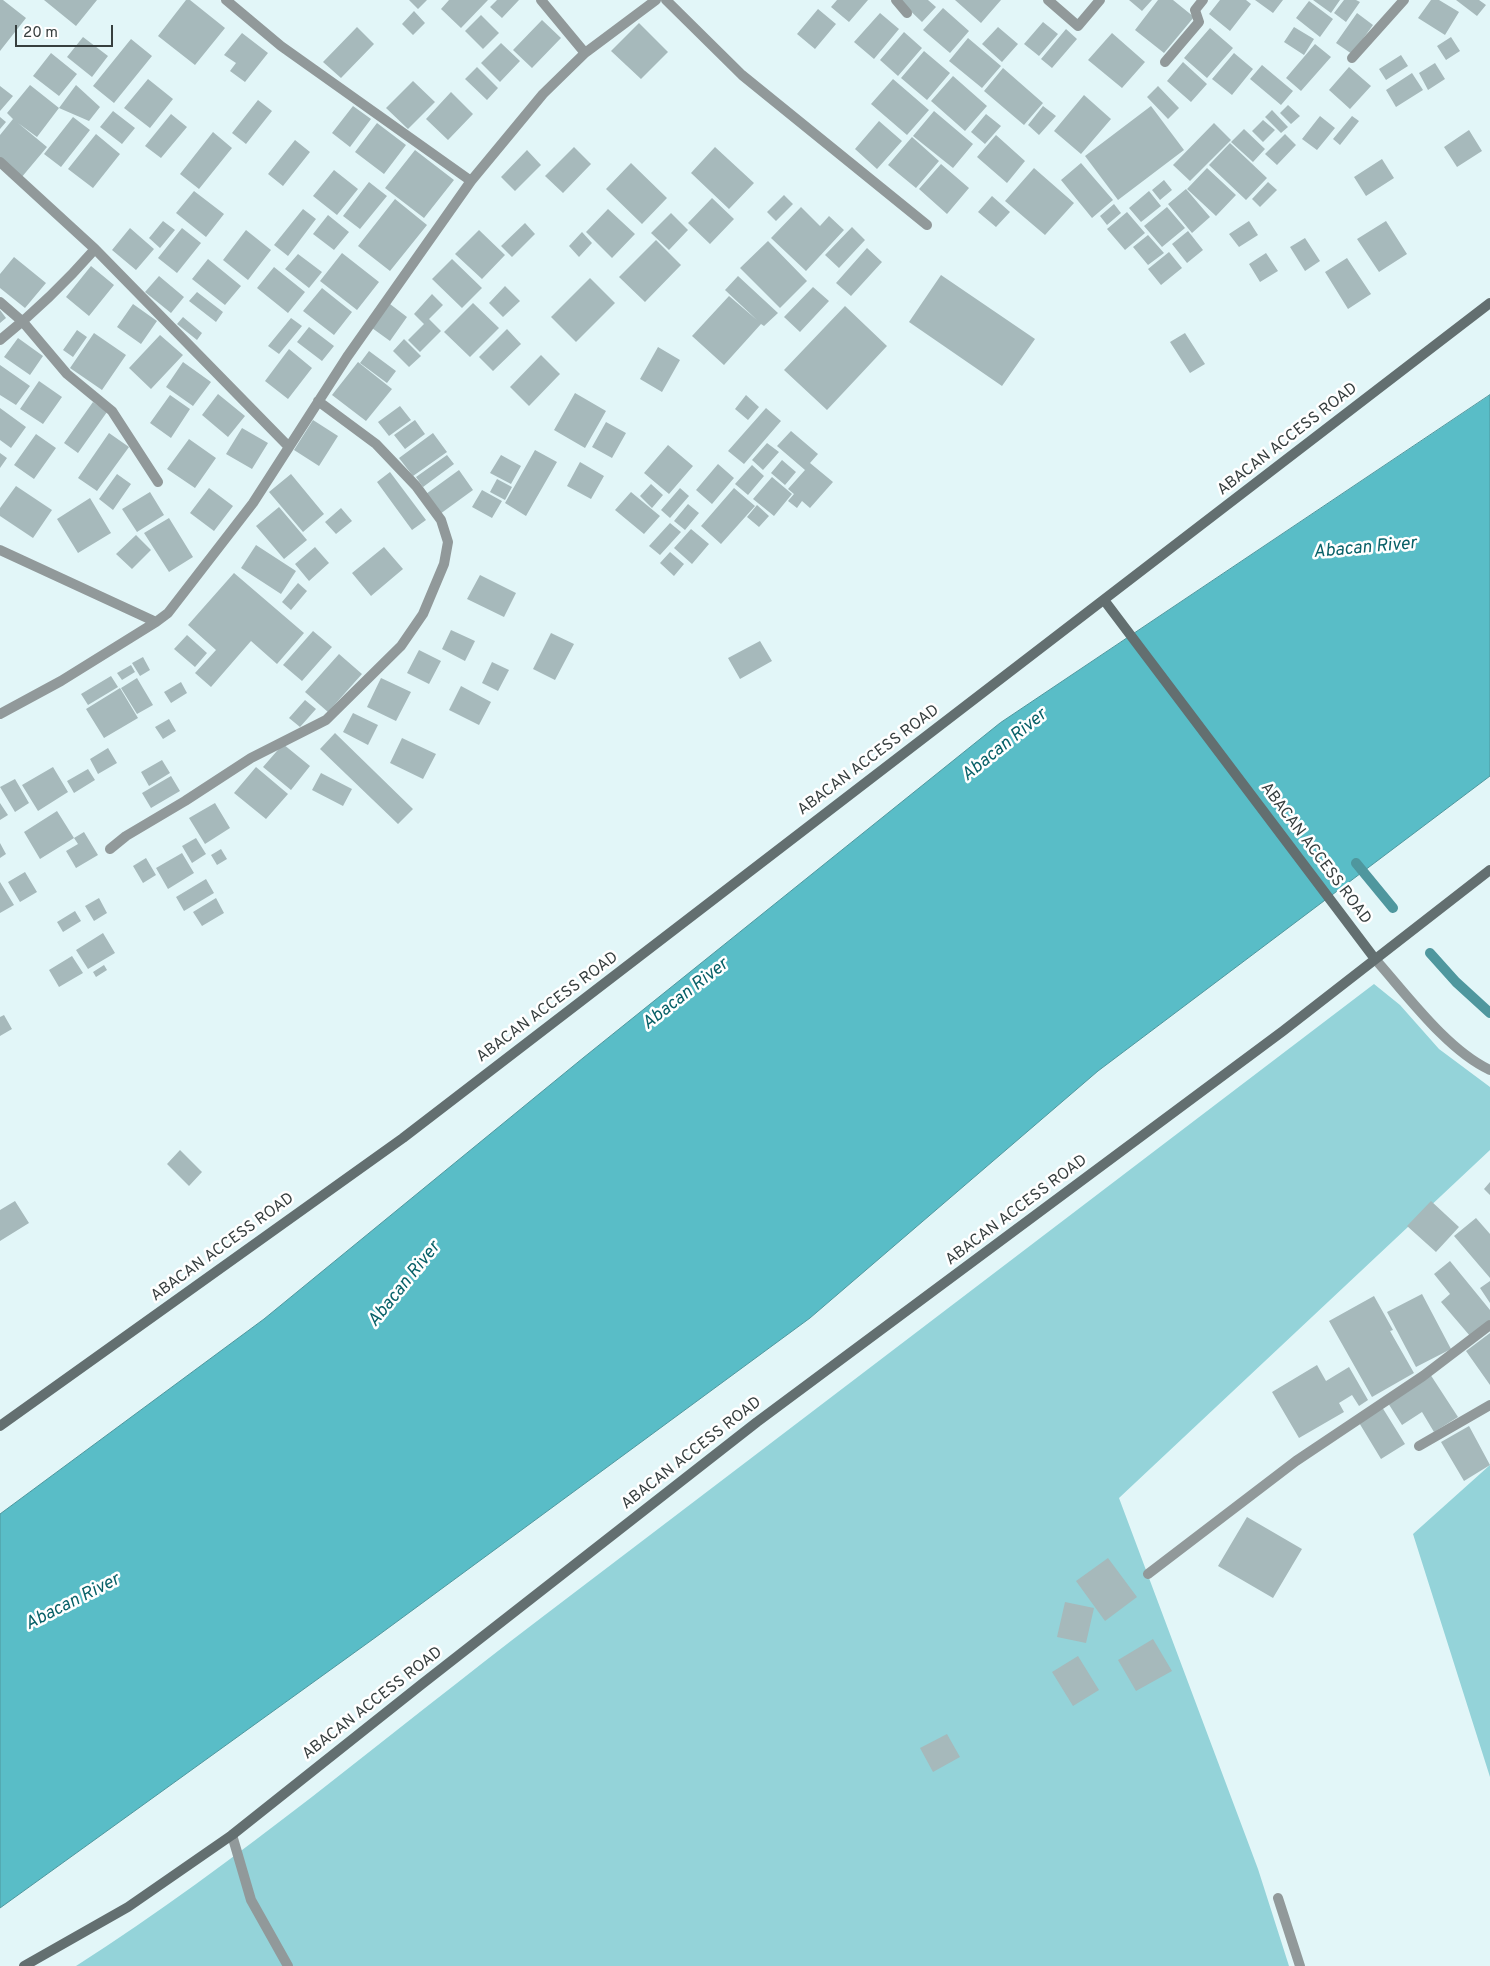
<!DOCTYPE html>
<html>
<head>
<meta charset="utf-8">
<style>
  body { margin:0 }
  #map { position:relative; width:1490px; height:1966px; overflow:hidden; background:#e2f6f8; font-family:Overpass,sans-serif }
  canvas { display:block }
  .scale { position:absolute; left:15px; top:25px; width:98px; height:22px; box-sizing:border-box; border:2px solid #373f3f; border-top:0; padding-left:6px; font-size:15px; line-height:18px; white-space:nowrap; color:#373f3f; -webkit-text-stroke:4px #fff; paint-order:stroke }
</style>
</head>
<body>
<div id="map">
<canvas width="1490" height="1966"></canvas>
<div class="scale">20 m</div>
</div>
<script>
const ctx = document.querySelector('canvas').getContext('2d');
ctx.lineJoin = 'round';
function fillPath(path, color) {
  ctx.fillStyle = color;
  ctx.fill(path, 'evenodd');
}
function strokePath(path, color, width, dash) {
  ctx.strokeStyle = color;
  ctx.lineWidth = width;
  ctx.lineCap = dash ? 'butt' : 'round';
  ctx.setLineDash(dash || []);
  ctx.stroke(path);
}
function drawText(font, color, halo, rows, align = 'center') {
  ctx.font = font + ' Overpass,sans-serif';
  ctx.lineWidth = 5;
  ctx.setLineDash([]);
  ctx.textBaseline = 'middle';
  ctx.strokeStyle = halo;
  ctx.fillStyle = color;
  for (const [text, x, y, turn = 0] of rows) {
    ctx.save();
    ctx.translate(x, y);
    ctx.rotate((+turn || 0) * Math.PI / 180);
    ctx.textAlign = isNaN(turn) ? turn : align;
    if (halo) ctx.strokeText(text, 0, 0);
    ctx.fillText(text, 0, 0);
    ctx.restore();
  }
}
fillPath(new Path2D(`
  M1374 984 1400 1005 1439 1049 1490 1087V1150L1119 1498 1258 1869 1289 1966H76C239 1862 387 1735 541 1618 819 1407 1096 1195 1374 984Z
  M1490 1465V1777L1413 1534Z`), '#94d3d9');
const water = new Path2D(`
  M1490 395V776L1098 1071 810 1318 376 1637 0 1908V1514L264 1319 583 1058 1000 723Z`);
fillPath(water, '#59bdc7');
strokePath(water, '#4f979e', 1);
strokePath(new Path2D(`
  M1356 863 1393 908
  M1430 953 1456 982 1490 1013`), '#4f979e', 10);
fillPath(new Path2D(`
  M0 0H3L26 18 0 51Z
  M44 0H97L76 26Z
  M186 0H190L225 28 195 65 158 36Z
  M409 0H427L418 9Z
  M449 0H488L461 28 441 9Z
  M497 0H519L502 18 490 7Z
  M837 0H868L849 22 831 7Z
  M899 0H928L936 7 922 22Z
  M955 0H1001L981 23Z
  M1129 0H1152L1142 11Z
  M1158 0H1173L1194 17 1164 53 1135 30Z
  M1220 0H1246L1251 4 1230 31 1209 14Z
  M1255 0H1283L1273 13Z
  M1313 0H1340L1331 13Z
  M1344 0H1356L1360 2 1346 22 1334 13Z
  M1431 0H1439L1459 12 1445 35 1418 18Z
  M1456 0H1479L1486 5 1477 16Z
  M1309 1 1333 19 1320 37 1296 18Z
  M943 8 969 31 950 53 923 30Z
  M818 9 836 24 815 49 797 34Z
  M414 11 425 23 413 35 402 24Z
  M880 13 899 29 874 59 854 42Z
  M1357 13 1373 25 1352 54 1336 43Z
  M481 15 499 33 483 49 465 31Z
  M542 20 561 38 532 68 513 50Z
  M1043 22 1058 34 1039 56 1024 44Z
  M639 23 668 52 641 79 611 51Z
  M357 27 374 44 341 78 323 62Z
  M998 27 1018 44 1002 62 982 44Z
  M1294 27 1314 39 1304 55 1284 42Z
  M1210 28 1233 48 1207 78 1184 58Z
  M1066 29 1077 39 1052 68 1041 59Z
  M904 32 922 48 898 76 880 60Z
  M242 33 268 53 245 82 230 71 236 63 224 55Z
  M1112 33 1145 62 1122 88 1088 60Z
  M83 37 108 56 92 77 67 57Z
  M1451 37 1460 51 1446 60 1437 46Z
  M968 38 1001 66 982 88 949 61Z
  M131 39 152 56 114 103 93 86Z
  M501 43 520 61 500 82 481 63Z
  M1315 44 1331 57 1301 91 1286 78Z
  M924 51 950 73 927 100 901 78Z
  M51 53 77 74 59 96 33 76Z
  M1234 53 1253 69 1232 95 1212 79Z
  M1401 55 1408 66 1386 80 1379 69Z
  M1183 62 1207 84 1191 102 1167 81Z
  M1435 63 1445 79 1428 90 1419 73Z
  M1262 65 1293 91 1281 105 1250 79Z
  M477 67 498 88 487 100 465 79Z
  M1349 67 1371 86 1350 109 1329 90Z
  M1003 68 1043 103 1024 125 984 91Z
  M1412 73 1423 90 1396 107 1386 90Z
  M953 76 987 106 965 131 931 101Z
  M148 79 173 99 150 128 124 108Z
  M893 79 929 110 907 135 871 104Z
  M413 81 435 102 408 129 386 108Z
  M30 85 59 108 37 137 18 123 47 147 21 178 0 161V135L13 119 7 113Z
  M76 85 100 107 89 121 59 108Z
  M0 86 13 96 0 111Z
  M1158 86 1179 108 1168 119 1147 97Z
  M451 92 473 114 448 140 426 119Z
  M1084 95 1111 119 1081 154 1054 131Z
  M258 100 272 111 246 144 232 133Z
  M1288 105 1300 116 1291 124 1280 113Z
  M353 106 371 119 350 147 332 133Z
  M1043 106 1056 116 1039 135 1028 125Z
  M1151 106 1184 150 1118 200 1085 156Z
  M1272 110 1288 127 1281 133 1265 117Z
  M113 111 135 128 122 144 100 127Z
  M934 111 973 144 953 168 913 136Z
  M171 114 187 127 161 158 145 146Z
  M986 114 1001 126 985 144 971 132Z
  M1320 116 1335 128 1317 150 1302 139Z
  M1352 116 1359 121 1340 145 1333 139Z
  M0 117 6 122 0 129Z
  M73 117 90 130 61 167 44 154Z
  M1263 120 1275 130 1263 142 1252 131Z
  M879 121 902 141 877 169 855 149Z
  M377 123 406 145 384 174 355 152Z
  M1214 123 1231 140 1190 181 1173 165Z
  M1244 129 1265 149 1253 162 1231 142Z
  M1469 130 1482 151 1457 167 1444 147Z
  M213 132 232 148 199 189 180 174Z
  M96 134 120 154 93 188 68 169Z
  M1285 134 1296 145 1277 165 1265 154Z
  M996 135 1025 161 1007 183 977 157Z
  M912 137 939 161 916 188 888 165Z
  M295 140 310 152 283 186 268 174Z
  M1230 143 1267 178 1246 200 1209 165Z
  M574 147 591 164 563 193 545 176Z
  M715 147 754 183 729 209 691 173Z
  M415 150 454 180 424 218 385 188Z
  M527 150 541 165 515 191 501 177Z
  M1382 159 1394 178 1366 196 1354 177Z
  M631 163 667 198 642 224 606 189Z
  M1081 163 1113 200 1092 218 1061 180Z
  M941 164 969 188 947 214 919 189Z
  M1034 168 1074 203 1045 235 1005 201Z
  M1207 168 1236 195 1216 216 1187 189Z
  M334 170 358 189 337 215 313 196Z
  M1164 180 1172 190 1160 200 1152 190Z
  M369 182 387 196 360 229 343 216Z
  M1268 182 1277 190 1260 207 1252 199Z
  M1186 189 1210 217 1192 233 1168 204Z
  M194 191 224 214 206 237 176 213Z
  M1149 191 1161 206 1141 222 1129 208Z
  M784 195 793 204 776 221 767 212Z
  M992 196 1010 212 996 227 978 212Z
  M712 198 734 219 710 244 688 223Z
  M395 199 427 225 390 271 358 246Z
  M1114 204 1121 213 1107 225 1100 216Z
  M801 207 820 226 829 216 844 230 806 271 771 238Z
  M1167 207 1185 228 1162 247 1144 226Z
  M303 209 316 219 288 256 274 245Z
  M608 209 635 234 612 258 586 232Z
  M1127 212 1145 233 1125 250 1107 229Z
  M671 213 688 230 669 250 651 233Z
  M328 215 349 232 334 250 313 234Z
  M163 221 175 230 160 248 149 238Z
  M1249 221 1258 235 1239 247 1229 234Z
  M1386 221 1407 254 1379 272 1357 239Z
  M525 223 535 234 512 257 501 246Z
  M852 227 865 240 839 268 825 255Z
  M130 228 154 249 136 270 112 250Z
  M182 228 201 243 177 273 158 258Z
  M246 230 271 250 248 280 223 260Z
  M479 230 505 255 482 279 455 254Z
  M1188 231 1203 250 1187 263 1172 244Z
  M582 232 592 243 579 257 569 246Z
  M1148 235 1164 253 1148 265 1133 247Z
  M1305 238 1320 261 1305 271 1290 247Z
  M656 240 681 265 645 302 619 277Z
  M768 241 807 281 780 308 740 268Z
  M867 248 882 262 851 296 836 283Z
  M1169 252 1182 268 1161 285 1148 269Z
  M342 253 379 282 357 310 320 281Z
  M1266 253 1278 271 1260 282 1249 264Z
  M298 254 322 272 309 288 285 269Z
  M14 257 46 283 25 308 0 288V274Z
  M1347 258 1371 294 1348 309 1325 272Z
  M208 259 241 286 225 305 192 279Z
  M452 259 482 288 462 308 432 279Z
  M91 266 114 285 89 316 66 297Z
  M274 267 305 292 288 313 257 288Z
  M941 275 1035 339 1002 386 909 322Z
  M159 276 184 297 171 313 145 292Z
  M738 276 778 313 764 326 761 324 724 365 692 336 729 296 757 320 725 290Z
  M590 278 615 303 576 342 551 317Z
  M505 286 520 301 503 317 489 303Z
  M813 287 829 301 800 332 784 317Z
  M322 288 352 312 334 335 303 311Z
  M197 292 223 312 216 322 189 301Z
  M432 294 443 305 429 319 441 331 420 352 408 340 424 324 414 314Z
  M473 303 499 328 470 357 444 332Z
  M133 304 157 321 141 344 117 327Z
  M390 304 407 317 390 341 372 328Z
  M845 306 887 346 827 410 784 370Z
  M0 310 6 318 0 323Z
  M183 317 202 333 197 340 177 324Z
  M291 318 302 326 279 354 268 346Z
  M309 327 334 346 322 361 297 342Z
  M507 329 521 344 493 371 479 357Z
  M77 330 87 337 73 357 63 350Z
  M94 333 126 355 102 390 70 368Z
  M1185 333 1205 364 1190 373 1170 342Z
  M160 335 183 355 151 389 129 368Z
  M18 338 43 356 30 375 4 357Z
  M404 339 421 356 409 367 393 351Z
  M658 347 680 360 662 392 640 379Z
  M289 349 312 368 288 399 265 381Z
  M369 351 396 371 387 383 360 363Z
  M541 355 560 374 529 406 510 387Z
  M183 362 211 382 193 406 166 387Z
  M358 362 392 389 366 421 332 395Z
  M0 365 30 386 16 405 0 395Z
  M39 381 62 397 43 424 20 409Z
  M575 393 606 411 585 448 554 430Z
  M218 394 245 416 228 437 202 415Z
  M170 395 190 409 171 438 150 423Z
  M746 395 759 407 748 420 735 409Z
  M93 402 107 412 78 453 64 443Z
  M400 406 411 420 389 436 378 422Z
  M0 408 26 427 11 448 0 440Z
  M766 408 781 421 744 464 728 451Z
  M313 420 338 436 319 466 294 450Z
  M415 420 425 434 405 449 394 435Z
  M606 422 626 433 612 458 592 447Z
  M242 428 268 443 252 469 226 454Z
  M791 431 818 454 810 463 833 482 810 508 802 501 797 508 788 501 794 494 788 489 805 470 777 446Z
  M109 433 129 447 97 491 78 478Z
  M433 433 447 452 413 476 399 458Z
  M36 434 56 448 34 479 14 465Z
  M189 439 216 458 195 488 167 469Z
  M767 443 779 452 763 470 752 460Z
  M668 445 693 466 669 494 644 473Z
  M535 450 557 462 526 516 505 503Z
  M0 453 7 458 0 468Z
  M447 455 454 464 423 487 416 477Z
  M501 455 521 466 511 484 490 473Z
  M782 460 796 472 785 485 771 473Z
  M580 462 604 476 591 499 567 486Z
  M718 464 734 478 712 504 696 490Z
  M752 465 764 476 748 495 735 484Z
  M459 470 473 490 440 514 426 494Z
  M390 472 426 520 412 530 377 482Z
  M117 474 131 484 113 510 99 499Z
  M291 474 324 514 303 532 269 492Z
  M772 477 792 494 774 516 753 499Z
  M497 479 512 487 505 500 490 492Z
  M651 484 663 495 652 508 640 496Z
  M16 486 52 510 33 538 0 516V508Z
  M209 488 233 506 214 531 190 513Z
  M680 488 689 496 670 518 661 510Z
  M734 488 755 506 721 544 701 526Z
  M482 490 502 501 492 518 472 507Z
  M150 492 164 515 137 532 122 509Z
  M631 492 660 516 644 534 615 510Z
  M90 498 111 533 78 553 57 519Z
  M688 504 699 513 685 530 674 521Z
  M757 505 769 516 759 527 747 517Z
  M279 507 307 540 284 559 256 526Z
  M341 508 352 521 336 534 325 522Z
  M169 518 193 557 169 572 144 533Z
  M670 523 681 532 660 555 649 546Z
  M691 529 709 544 692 564 674 548Z
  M136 535 151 550 132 569 116 554Z
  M256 545 296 571 281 594 241 568Z
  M315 547 329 563 309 581 295 564Z
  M384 547 403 569 371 596 352 573Z
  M670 552 684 564 674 576 660 563Z
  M234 573 304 633 277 664 251 641 211 687 195 673 216 650 188 625Z
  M480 575 516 593 504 617 467 599Z
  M298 583 307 591 291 610 282 602Z
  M451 630 475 641 465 661 442 649Z
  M313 631 332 647 302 681 283 665Z
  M551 633 574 644 555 680 533 669Z
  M187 635 207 653 195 667 174 649Z
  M760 641 772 661 740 679 728 658Z
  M419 650 441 661 429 684 407 673Z
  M339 654 362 674 328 712 305 692Z
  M143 657 150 670 140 676 132 663Z
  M492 662 509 670 498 691 482 683Z
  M131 665 135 672 122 680 117 673Z
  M111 676 118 687 88 705 81 694Z
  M137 678 153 705 137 714 121 688Z
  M381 678 411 692 396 721 367 707Z
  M181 682 187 693 171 703 164 692Z
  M461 686 491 702 479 725 449 710Z
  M120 688 138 718 104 738 86 709Z
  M305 700 316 709 300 727 289 718Z
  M353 713 378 725 368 745 343 732Z
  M169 719 176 731 163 739 155 727Z
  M335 733 413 809 398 824 320 749Z
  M402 738 436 754 423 779 390 763Z
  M283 744 310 766 291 790 263 767Z
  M108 748 117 763 98 774 90 759Z
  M162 760 170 773 149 786 141 772Z
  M53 767 68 792 38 811 22 785Z
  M256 767 288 794 266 819 234 793Z
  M88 769 95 780 74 793 67 781Z
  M321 773 352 789 343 806 312 790Z
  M171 776 180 791 151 808 142 793Z
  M15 779 29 803 15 812 0 787Z
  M0 803 8 815 0 820Z
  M215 803 230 828 205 844 189 818Z
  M57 811 74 838 40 859 24 832Z
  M84 832 98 855 76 868 66 851 78 844 74 838Z
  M196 838 206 854 192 863 182 846Z
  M0 843 6 854 0 858Z
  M221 849 227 859 217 865 211 855Z
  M182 853 194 873 168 889 156 868Z
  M146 858 156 875 143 883 133 866Z
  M25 872 37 892 20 902 8 882Z
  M206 879 214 893 184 911 176 897Z
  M0 882 14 905 0 913Z
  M99 898 107 913 94 921 85 906Z
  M216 898 224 913 202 926 193 912Z
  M75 911 81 921 63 932 57 922Z
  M103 933 115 953 88 969 76 950Z
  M72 956 83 973 59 987 49 970Z
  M104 965 107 970 96 977 93 972Z
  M4 1015 12 1029 0 1036V1017Z
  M180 1150 202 1172 189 1186 167 1164Z
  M1490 1182V1195L1484 1189Z
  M15 1201 29 1223 0 1241V1210Z
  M1431 1201 1459 1227 1436 1252 1407 1226Z
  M1476 1218 1490 1234V1278L1454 1236Z
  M1450 1261 1490 1310V1320L1470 1336 1441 1302 1450 1294 1434 1274Z
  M1490 1281V1303L1480 1288Z
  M1422 1294 1451 1349 1416 1367 1387 1312Z
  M1374 1296 1393 1330 1390 1331 1414 1373 1372 1397 1329 1321Z
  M1490 1333V1385L1466 1351Z
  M1317 1365 1326 1381 1349 1367 1368 1400 1359 1406 1352 1395 1339 1403 1344 1412 1299 1438 1272 1392Z
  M1430 1374 1458 1417 1434 1432 1422 1412 1402 1425 1388 1403Z
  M1382 1407 1405 1444 1381 1459 1358 1421Z
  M1469 1426 1490 1465 1464 1481 1441 1442Z
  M1247 1517 1302 1549 1273 1598 1218 1566Z
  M1108 1558 1137 1597 1105 1621 1076 1581Z
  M1065 1602 1094 1608 1086 1643 1057 1637Z
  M1153 1639 1172 1671 1136 1691 1118 1660Z
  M1078 1656 1099 1690 1073 1706 1052 1672Z
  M947 1734 960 1757 933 1772 920 1748Z`), '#a6b9bb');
strokePath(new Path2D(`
  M232 1835 251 1900 288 1966`), '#91999a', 10);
strokePath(new Path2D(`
  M226 0 281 46 471 181
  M541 0 585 53
  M666 0 742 75 927 225
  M896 0 907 13
  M1048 0 1078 26 1100 0
  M1352 58 1404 0
  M1165 62 1199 22 1195 10 1203 0
  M0 162 95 249 288 446
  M0 302 23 322 67 374 112 411 158 482
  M0 340C34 313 66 282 95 249
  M0 550 156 622
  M0 714 61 681 156 622 168 613 253 503 347 357 471 181 543 94 585 53 656 0
  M110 849 126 836 185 801 251 758 326 720 401 646 423 614 444 564 448 542 441 520 416 486 376 444 318 401
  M1375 959C1407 995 1447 1050 1490 1070
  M1419 1446 1490 1405
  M1148 1574 1296 1461 1423 1376 1490 1325
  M1278 1898 1300 1966`), '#91999a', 10);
strokePath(new Path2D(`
  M1104 600 1375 959
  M0 1426 403 1138 1490 303
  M24 1966 128 1907 232 1835 422 1684 757 1422 1283 1031 1490 870`), '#636f70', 10);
drawText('16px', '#373f3f', '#fff', [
  ["ABACAN ACCESS ROAD",1288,440,-38],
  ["ABACAN ACCESS ROAD",869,761,-37],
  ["ABACAN ACCESS ROAD",1315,854,53],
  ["ABACAN ACCESS ROAD",548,1008,-37],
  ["ABACAN ACCESS ROAD",1017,1211,-37],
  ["ABACAN ACCESS ROAD",223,1248,-36],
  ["ABACAN ACCESS ROAD",692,1454,-38],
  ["ABACAN ACCESS ROAD",373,1704,-38]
]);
drawText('italic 18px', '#086168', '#fff', [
  ["Abacan River",1365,549,-5],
  ["Abacan River",1005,746,-39],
  ["Abacan River",686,995,-38],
  ["Abacan River",405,1285,-51],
  ["Abacan River",73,1603,-27]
]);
</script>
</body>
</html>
